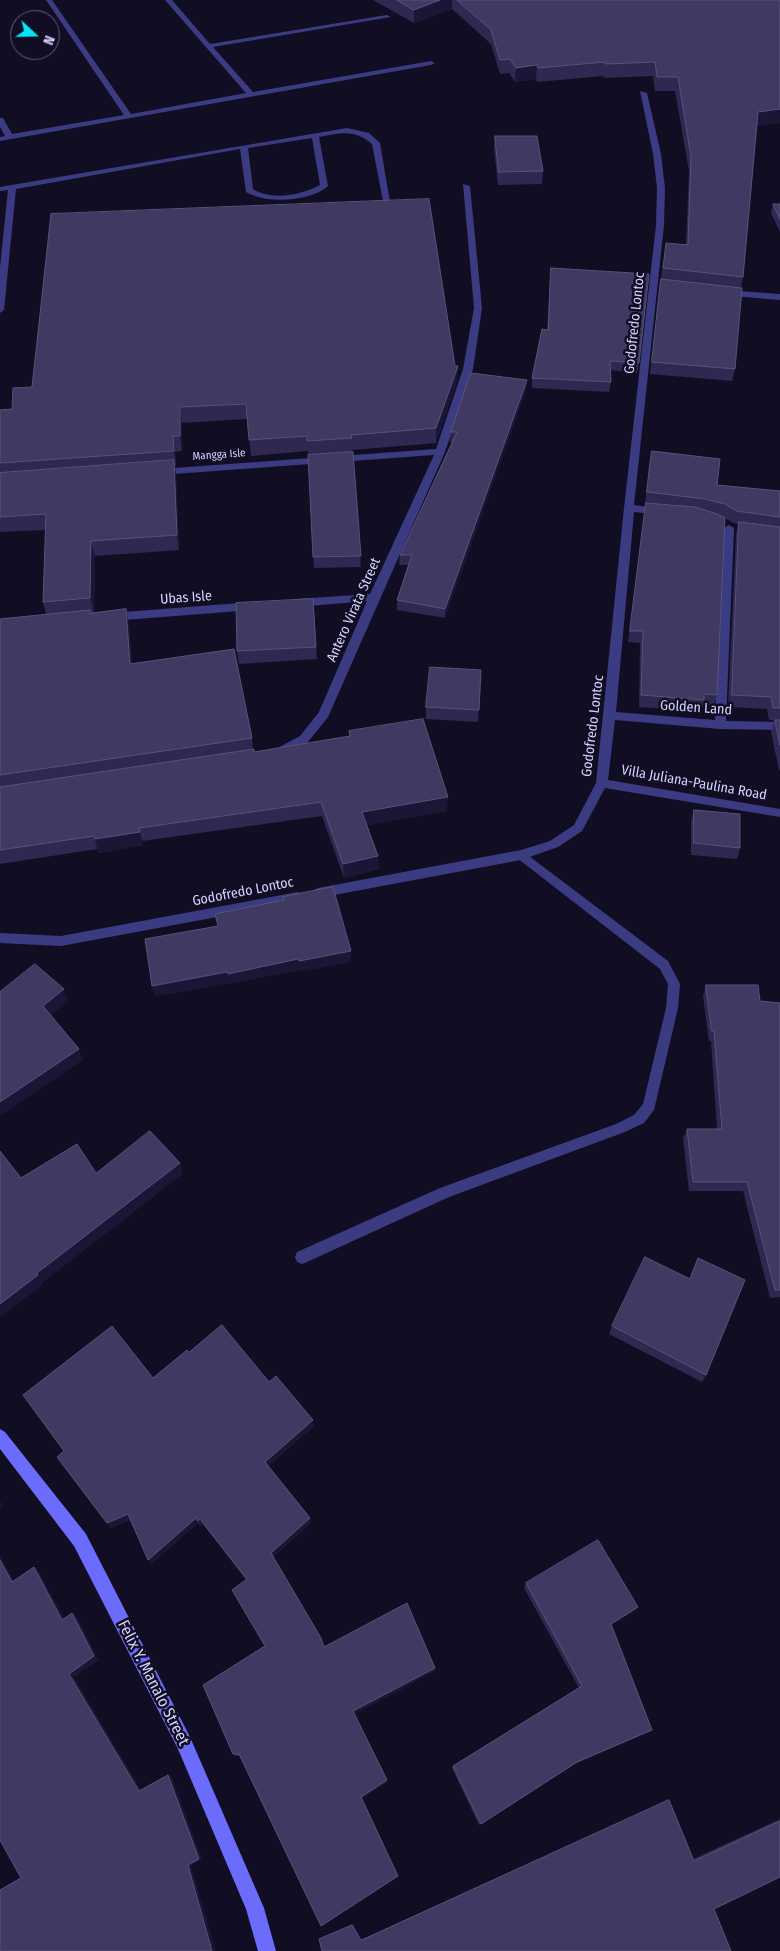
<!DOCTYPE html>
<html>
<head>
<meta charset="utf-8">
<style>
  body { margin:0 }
  #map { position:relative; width:780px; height:1951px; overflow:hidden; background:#110e23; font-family:"Fira Sans Condensed",sans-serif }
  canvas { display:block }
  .north { position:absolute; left:10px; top:10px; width:50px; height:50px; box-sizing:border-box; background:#110e23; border:1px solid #5f5c7b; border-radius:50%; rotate:111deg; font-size:14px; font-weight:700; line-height:20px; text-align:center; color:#d5d1fe }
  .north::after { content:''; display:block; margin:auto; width:18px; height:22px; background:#06e5f6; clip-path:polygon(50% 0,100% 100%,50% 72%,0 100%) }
</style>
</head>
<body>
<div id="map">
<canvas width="780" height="1951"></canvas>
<div class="north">N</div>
</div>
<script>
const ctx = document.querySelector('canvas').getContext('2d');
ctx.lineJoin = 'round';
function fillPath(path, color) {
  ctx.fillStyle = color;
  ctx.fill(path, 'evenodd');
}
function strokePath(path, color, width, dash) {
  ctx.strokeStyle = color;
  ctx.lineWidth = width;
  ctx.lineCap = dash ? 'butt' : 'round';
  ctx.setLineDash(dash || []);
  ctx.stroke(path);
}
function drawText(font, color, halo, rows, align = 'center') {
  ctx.font = font + ' "Fira Sans Condensed",sans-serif';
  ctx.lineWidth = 5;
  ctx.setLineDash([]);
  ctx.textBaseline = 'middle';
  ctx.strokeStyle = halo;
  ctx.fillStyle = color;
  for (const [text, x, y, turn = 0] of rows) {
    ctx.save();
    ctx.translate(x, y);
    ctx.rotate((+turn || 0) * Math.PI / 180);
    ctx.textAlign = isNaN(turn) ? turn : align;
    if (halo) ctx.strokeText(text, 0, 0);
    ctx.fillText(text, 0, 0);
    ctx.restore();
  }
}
fillPath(new Path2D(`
  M347 128 369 133 380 143 391 208 384 206 372 144C354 129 341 133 319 137L328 186C311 202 265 204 246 192L240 149 16 189 4 310 0 313V267L8 190 0 191V187ZM312 138 320 185C302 195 271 201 253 189L248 148Z
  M521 850 668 961 680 984 678 1008 654 1110 644 1123 625 1132 449 1197 307 1262 302 1264 297 1262 295 1257 297 1252 440 1188 616 1124 634 1115 643 1104 666 1008 668 984 660 969 517 858 515 855 517 852Z`), '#3b3b81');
fillPath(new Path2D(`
  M46 0H52L131 114 246 93 165 0H172L210 44 387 15 391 17 213 47 253 92 431 61 435 63 431 65 0 141V137L5 136 0 127V118H3L12 134 124 115Z
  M640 91 647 93 661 154 665 188 664 225 634 505 661 509 666 512 661 515 634 512 616 712 715 720 724 528 729 525 734 528 726 721 780 722V730L720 729 615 720 608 780 780 809V817L605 788 582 831 558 847 521 860 318 898 314 896 312 893 314 890 318 888 521 850 550 841 574 825 596 783 624 508 656 225 657 188 653 154Z
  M463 184 470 186 482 308 473 369 445 452 328 717 308 742 282 756H274L272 753 274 750 300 736 319 712 367 601 297 607 292 603 297 599 370 594 434 455 160 475 155 472 160 469 436 449 463 369 474 308Z
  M724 290 780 294V300L721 295V291Z
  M252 602 257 606 252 610 112 621 107 617 112 613Z
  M298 892 302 894 304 897 302 900 298 902 61 946 0 943V933L61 936Z`), '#3b3b81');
fillPath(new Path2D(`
  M0 1429 5 1432 86 1534 190 1737 264 1908 276 1951H258L246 1909 178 1749 74 1546 0 1449Z`), '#6b6cfc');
fillPath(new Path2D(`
  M373 0H780V123L757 126 743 277 741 288 735 369 732 381 650 374 659 291 661 279 666 243 686 245 689 171 675 91H655L653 76 604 78 603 76 537 82 536 79 515 82 509 73 500 74 491 44 452 9 414 23Z
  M495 136 543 171 542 184 498 185 494 149Z
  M773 204H780V232L771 213Z
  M550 278 639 363 637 373 610 370 611 382 609 392 532 388V378L547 330Z
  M527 380 526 390 445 618 397 610V600L408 565H399L400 555 452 442H450L451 432Z
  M457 381 436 443 352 450 361 567 314 568 308 451 251 456 247 419 182 423V451L175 452 176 466H175L176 475 179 550 95 556 94 613 126 609 129 624 132 664 252 738 253 750 254 752 349 736V731L447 811 367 825 379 869 344 878 322 816 142 841 143 845 98 853 97 849 0 864V619L46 614 43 602 46 530 0 532V410Z
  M652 451 717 485 780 491V770H779L771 732 775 720H769L767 709 728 707 736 534 738 524 733 523 722 516H721L717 695 714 706H703L701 711 639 707 640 643 628 642 646 504H645L649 464Z
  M313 599 317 659 239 664 237 651Z
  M481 670 478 722 426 719V707Z
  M694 810 740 848 737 859 691 855V821Z
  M706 985 760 1001 780 1003V1297L770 1298 743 1191H689L683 1138 687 1129H717L711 1041H709L703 996Z
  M698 1258 706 1375 702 1382 609 1334 612 1326 689 1279Z
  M189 1352 269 1382 314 1426 268 1466 310 1518 311 1523 273 1557 324 1647 435 1671 354 1714 387 1782 362 1798 240 1756H236L233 1754 265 1647 246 1580 203 1524 201 1526 198 1523 151 1564 130 1520 111 1528 57 1457 153 1378Z
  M526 1583 638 1607 634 1611 611 1625 648 1732 575 1764 479 1825 452 1768 453 1766 579 1688 524 1588Z
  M669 1800 693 1859 780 1819V1877L714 1909 731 1951 319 1939 353 1924 361 1940Z`), '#2f2850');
fillPath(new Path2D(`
  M440 0H452V9L414 23V10Z
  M537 65 536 79 515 82 516 68Z
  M780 109V123L755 126 758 112Z
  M458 366 457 381 436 443V428Z
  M527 380 526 390 445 618V609Z
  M180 407 182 423V451L180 436Z
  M173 436 175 452 176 466 174 451Z
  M174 460 176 475 179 550 177 535Z
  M91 541 95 556 94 613 90 598Z
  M126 609 129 624 133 679 130 664Z
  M448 797 447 811 363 826 362 812Z
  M139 828 143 845 98 853 95 839Z
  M378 856 379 869 344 878 343 864Z
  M351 951V962L300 972 299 961Z
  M298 959 300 970 229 984 228 974Z
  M227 972 229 983 155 997 152 986Z
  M64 989 68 1001 48 1018 43 1006Z
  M79 1049 83 1060 0 1116V1102Z
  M180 1163 183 1174 42 1283 43 1285 0 1317V1304L37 1273Z
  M313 1420 314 1426 266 1468 265 1462Z
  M0 1501 4 1506 0 1509Z
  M128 1514 131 1520 111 1528 107 1523Z
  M196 1518 198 1523 151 1564 148 1560Z
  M310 1518 311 1523 272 1558 271 1553Z
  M200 1519 203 1524 201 1526 198 1521Z
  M0 1555 17 1587 12 1582 0 1560Z
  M34 1567 39 1572 67 1624 62 1620Z
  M638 1607 634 1611 607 1628 611 1624Z
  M72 1613 77 1617 99 1660 74 1677 143 1793 139 1791 69 1674Z
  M435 1668V1671L354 1714 353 1711Z
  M652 1730 648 1732 575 1764 479 1825 577 1762Z
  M168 1775 172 1777 202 1859 191 1865 216 1951H212L188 1865Z
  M387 1780V1782L362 1799 361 1797Z
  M353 1924 361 1940 352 1925Z`), '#1b1636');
const building = new Path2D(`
  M397 0H440L414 10Z
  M457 0H780V109L758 112 743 277 663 268 666 243 688 245 691 157 678 77H657L655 62 606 64 605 62 538 68 537 65 516 68 510 59 500 60 491 30Z
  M495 136H537L543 171 499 172Z
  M429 199 455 366H458L436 428 351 435 352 438 307 441V436L249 440 246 404 180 407V436H173L174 451 0 463V410L12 409 13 388 32 387 51 214Z
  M773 204H780V219Z
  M551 268 649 274 639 363 610 361 611 382 532 378 542 329 548 330Z
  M661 279 742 288 735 369 652 362Z
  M471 373 527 380 445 609 397 600 412 555H400L457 432H451Z
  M652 451 720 459 717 485 780 491V517L736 511 725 504 705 499 647 492Z
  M353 452 361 556 313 557 308 455Z
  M174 460 177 535 91 541 90 598 43 602 46 514 0 517V473Z
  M646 503 695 507 717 514 725 518 717 695 704 694V700L641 695 643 631H630Z
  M739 522 780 527V708H773L771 697 732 695Z
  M313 599 316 647 237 651 236 603Z
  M126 609 130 664 234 649 252 738 0 775V619L90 610V613Z
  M430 667 481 670 479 710 426 707Z
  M423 719 448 797 362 812 378 856 343 864 321 802 139 828 140 832 95 839 94 836 0 850V787L254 749V752L350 736 349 731Z
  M775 720H780V745Z
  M694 810 740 814V848L694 843Z
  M333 887 351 951 299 961 298 959 228 974 227 972 152 986 145 939 218 926 215 914 284 900 283 897Z
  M35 964 64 989 43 1006 79 1049 0 1102V992Z
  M706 985H758L760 1001 780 1003V1290H775L747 1182H693L687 1129H722L714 1031H712Z
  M150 1131 180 1163 37 1273 38 1275 0 1304V1151L21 1178 77 1144 96 1173Z
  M645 1257 690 1279 698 1258 745 1280 706 1375 612 1326Z
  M222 1325 269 1382 276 1376 313 1420 265 1462 310 1518 271 1553 321 1638 324 1647 407 1603 435 1668 353 1711 387 1780 361 1797 398 1876 321 1926 239 1754H233L203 1685 265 1646 232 1590 247 1579 200 1519 198 1521 196 1518 148 1560 128 1514 107 1523 57 1457 64 1451 23 1395 112 1326 153 1378 187 1350 189 1352Z
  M598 1540 638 1607 611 1624 652 1730 577 1762 481 1824 453 1766 582 1686 526 1583Z
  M0 1560 12 1582 34 1567 62 1620 72 1613 94 1656 69 1674 139 1791 168 1775 199 1859 188 1865 212 1951H0V1890L21 1878 0 1840Z
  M669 1800 694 1861 780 1821V1877L714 1909 731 1951H322L319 1939 352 1925 361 1940Z`);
fillPath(building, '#403a63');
strokePath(building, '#58527b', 1);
drawText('11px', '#d5d1fe', '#110e23', [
  ["Mangga Isle",219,455,-4]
]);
drawText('14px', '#d5d1fe', '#110e23', [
  ["Godofredo Lontoc",635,323,-84],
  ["Ubas Isle",186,598,-4],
  ["Antero Virata Street",354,610,-66],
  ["Golden Land",696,708,4],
  ["Godofredo Lontoc",593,726,-83],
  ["Villa Juliana-Paulina Road",694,783,10],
  ["Godofredo Lontoc",243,892,-11]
]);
drawText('16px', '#d5d1fe', '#110e23', [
  ["Felix Y. Manalo Street",153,1683,63]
]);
</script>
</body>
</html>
